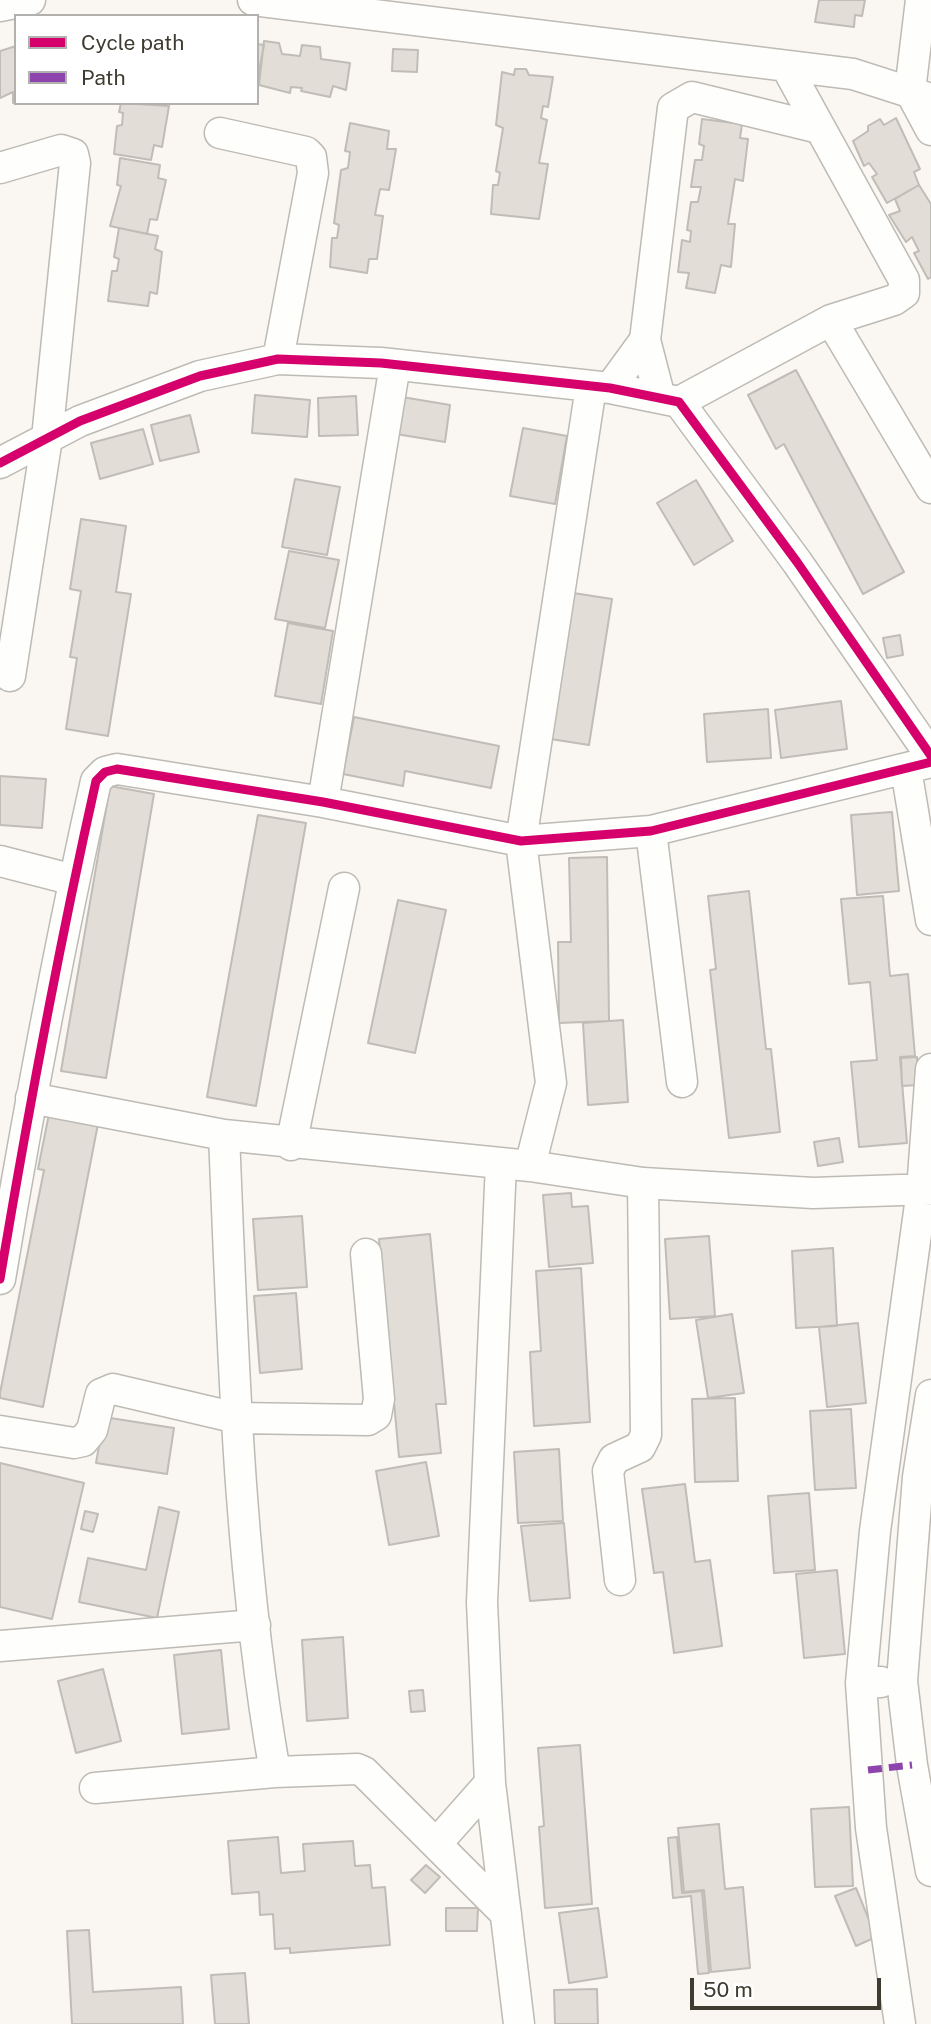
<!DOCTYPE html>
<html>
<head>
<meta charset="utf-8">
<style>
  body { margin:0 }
  #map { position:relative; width:931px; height:2024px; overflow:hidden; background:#faf7f2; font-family:"Public Sans",sans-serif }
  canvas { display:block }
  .legend { position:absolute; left:14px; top:14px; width:245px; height:91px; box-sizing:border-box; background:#fff; border:2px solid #b3b1ad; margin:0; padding:9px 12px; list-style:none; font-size:21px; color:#403b31 }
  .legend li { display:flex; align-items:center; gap:14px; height:35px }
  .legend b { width:35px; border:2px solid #b3b1ad }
  .scale { position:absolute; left:690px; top:1978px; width:191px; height:32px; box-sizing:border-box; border:4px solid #403b31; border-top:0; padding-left:9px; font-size:21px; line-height:24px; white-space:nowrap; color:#403b31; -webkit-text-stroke:5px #fff; paint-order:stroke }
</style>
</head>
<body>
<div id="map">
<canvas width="931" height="2024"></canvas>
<ul class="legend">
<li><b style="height:9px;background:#d6006c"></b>Cycle path</li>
<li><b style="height:9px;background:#8e44ad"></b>Path</li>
</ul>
<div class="scale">50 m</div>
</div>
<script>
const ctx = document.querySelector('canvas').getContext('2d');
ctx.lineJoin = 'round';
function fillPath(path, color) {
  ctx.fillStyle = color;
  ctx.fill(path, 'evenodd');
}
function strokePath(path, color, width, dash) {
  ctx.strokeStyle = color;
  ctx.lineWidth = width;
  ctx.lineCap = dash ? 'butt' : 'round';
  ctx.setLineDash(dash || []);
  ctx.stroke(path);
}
const building = new Path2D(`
  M819 0H865L862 16 855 15 854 27 815 22Z
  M264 41 279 43 282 54 300 56 302 45 320 47 321 59 350 63 346 90 333 86 330 97 301 91 302 88 291 87 290 93 259 85Z
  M257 44 264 45 258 76H257Z
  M16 46V102L13 103V92L0 98V51Z
  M393 49 418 50 417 72 392 71Z
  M515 69H526L529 75 553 77 548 107 543 106 541 118 547 120 539 163 548 164 539 219 491 214 493 185H498L500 173 496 171 503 128 496 125 502 72 514 75Z
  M121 103 169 106 162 147 154 145 151 160 114 154 117 126 122 125 123 113 119 112Z
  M896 118 920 169 914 172 919 185 887 203 872 177 877 174 869 163 864 166 853 141 868 131V126L880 119 884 125Z
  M702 119 742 124 740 138 748 139 743 181 735 179 728 224H735L731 267 721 265 715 293 686 288 689 273 678 272 682 240 690 242 691 231 687 230 691 202H698L701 187H691L695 160H702L704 146 699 144Z
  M350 123 389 131 387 149H396L389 190 380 189 375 215 383 216 377 259H369L367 273 330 267 332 238H337L339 225 334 223 341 170 348 168 350 152 345 151Z
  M120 158 160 165 158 178 166 180 157 220 150 219 147 234 110 226 121 186 117 185Z
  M919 185 931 204V277L928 279 914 253 919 251 912 237 906 242 889 215 900 211 895 199Z
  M119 228 158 236 155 249 162 252 157 294 150 292 148 306 108 301 112 271H117L119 259 114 257Z
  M796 370 904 572 863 594 784 444 776 449 748 395Z
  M255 395 310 400 307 437 252 433Z
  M356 396 358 435 319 436 318 398Z
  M402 397 450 405 445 442 396 434Z
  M190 415 199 452 160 461 151 425Z
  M523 428 567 436 555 504 510 496Z
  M143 429 153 464 100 479 91 443Z
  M295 479 340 487 327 555 282 547Z
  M696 480 733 541 694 565 657 503Z
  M81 519 126 526 116 592 131 594 108 736 66 729 77 658 70 657 81 591 70 589Z
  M289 551 339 560 325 628 275 619Z
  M567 592 612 599 589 745 544 738Z
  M288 623 333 631 321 704 275 696Z
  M900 635 903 655 887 658 883 638Z
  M841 701 847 749 781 758 775 710Z
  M768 709 771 758 707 762 704 714Z
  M354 717 499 746 491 788 405 771 403 786 343 774Z
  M0 776 46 779 42 828 0 825Z
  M110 786 154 794 106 1078 61 1071Z
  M892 812 899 891 857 895 851 815Z
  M258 815 306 823 256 1106 207 1097Z
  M607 857 609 1021 559 1023 558 942H571L569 858Z
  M749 891 766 1049H771L780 1132 729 1138 710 970 716 969 708 896Z
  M883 896 890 976 908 974 915 1056 900 1057 907 1143 859 1147 851 1062 877 1060 870 982 849 984 841 899Z
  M398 900 446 910 415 1053 368 1043Z
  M623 1020 628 1102 588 1105 583 1023Z
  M917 1057 918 1085 902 1086 901 1058Z
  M49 1114 98 1124 43 1407 0 1398V1393L44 1170 38 1169Z
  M839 1138 843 1162 818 1166 814 1142Z
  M571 1193 572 1207 588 1206 593 1263 549 1267 543 1195Z
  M302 1216 307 1287 258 1290 253 1219Z
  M430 1234 446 1404H436L441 1453 399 1457 379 1239Z
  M709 1236 715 1316 670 1319 665 1239Z
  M833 1248 837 1326 796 1328 792 1251Z
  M581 1268 590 1422 534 1426 530 1352 541 1351 536 1271Z
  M296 1293 302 1369 260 1373 254 1296Z
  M732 1314 744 1393 708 1398 696 1320Z
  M858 1323 866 1403 827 1407 819 1327Z
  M735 1398 738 1481 695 1482 692 1399Z
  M851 1409 856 1488 815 1490 810 1411Z
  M104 1417 174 1428 167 1474 96 1463Z
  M559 1449 563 1521 518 1523 514 1452Z
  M426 1462 439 1536 389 1545 376 1471Z
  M0 1463 84 1483 52 1619 0 1607Z
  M685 1484 695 1562 710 1560 722 1646 674 1653 663 1572 654 1573 642 1489Z
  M809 1493 815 1570 774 1573 768 1496Z
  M159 1507 179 1512 157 1618 79 1602 88 1558 146 1570Z
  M85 1511 98 1514 93 1532 81 1529Z
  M564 1523 570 1598 530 1601 521 1526Z
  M837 1570 845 1654 804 1658 796 1574Z
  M343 1637 348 1718 307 1721 302 1640Z
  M221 1650 229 1729 182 1734 174 1655Z
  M103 1669 121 1741 76 1753 58 1681Z
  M423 1690 425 1711 411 1712 409 1691Z
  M580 1745 592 1904 545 1908 539 1827 544 1826 538 1748Z
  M849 1807 853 1886 815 1887 811 1809Z
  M719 1824 725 1889 743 1887 750 1968 711 1972 704 1890 684 1892 678 1828Z
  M278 1837 281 1873 305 1871 303 1844 353 1841 355 1866 370 1865 372 1888 385 1887 390 1945 290 1953V1948L275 1949 273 1914 260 1915 259 1892 232 1894 228 1841Z
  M677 1837 682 1893 702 1891 709 1973 698 1974 691 1896 673 1898 668 1838Z
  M426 1865 440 1877 425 1893 411 1880Z
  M856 1888 876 1937 856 1946 835 1896Z
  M446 1908H478L477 1931H446Z
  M598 1908 607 1977 569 1983 559 1913Z
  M89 1930 93 1992 181 1987 183 2024H72L67 1931Z
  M245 1973 249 2024H215L211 1975Z
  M597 1989 598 2024H555L554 1990Z`);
fillPath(building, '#e2ded7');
strokePath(building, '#c0bcb6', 2);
const minor = new Path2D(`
  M253 0 853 74 931 99
  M921 0 910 91 931 130
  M0 6 30 0
  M220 133 306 152 311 157 313 173 278 359
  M0 168 61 150 73 154 75 163 47 438 10 676
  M831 320 931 488
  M645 340 660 398
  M610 388 645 340 673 108 692 97 819 128
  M679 402 831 320 894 300 904 293V280L786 66
  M0 463 80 421 200 376 278 359 381 363 610 388 679 402 797 562 931 756
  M906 769 931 920
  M323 802 395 365
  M651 831 682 1082
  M0 861 74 880
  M31 1098 224 1135 530 1166 643 1183 813 1193 931 1189
  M224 1135C233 1347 238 1563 275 1772L357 1769 364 1772 506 1914
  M291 1145 344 888
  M501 1163 482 1602 490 1783 519 2024
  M530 1166 551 1083 521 841 591 387
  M0 1279C28 1112 59 946 96 781L105 772 117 769 323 802 521 841 651 831 931 762
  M931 1395 918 1477 902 1681 912 1765 931 1871
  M0 1431 74 1443 83 1441 92 1430 101 1394 113 1389 237 1418 368 1420 376 1415 379 1399 366 1254
  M620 1580 608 1471 614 1459 640 1447 646 1435 643 1183
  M0 1646 255 1625
  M881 1682 861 1683 871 1828 900 2024
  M861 1683 875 1531 922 1190 931 1069
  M95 1788 275 1772
  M437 1843 490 1783`);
strokePath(minor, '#bebab4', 33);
strokePath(minor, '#fefefd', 30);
strokePath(new Path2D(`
  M868 1770 912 1765`), '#8e44ad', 7, [14, 7]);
strokePath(new Path2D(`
  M0 463 80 421 200 376 278 359 381 363 610 388 679 402 797 562 931 756
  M0 1279C28 1112 59 946 96 781L105 772 117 769 323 802 521 841 651 831 931 762`), '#d6006c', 9);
</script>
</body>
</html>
